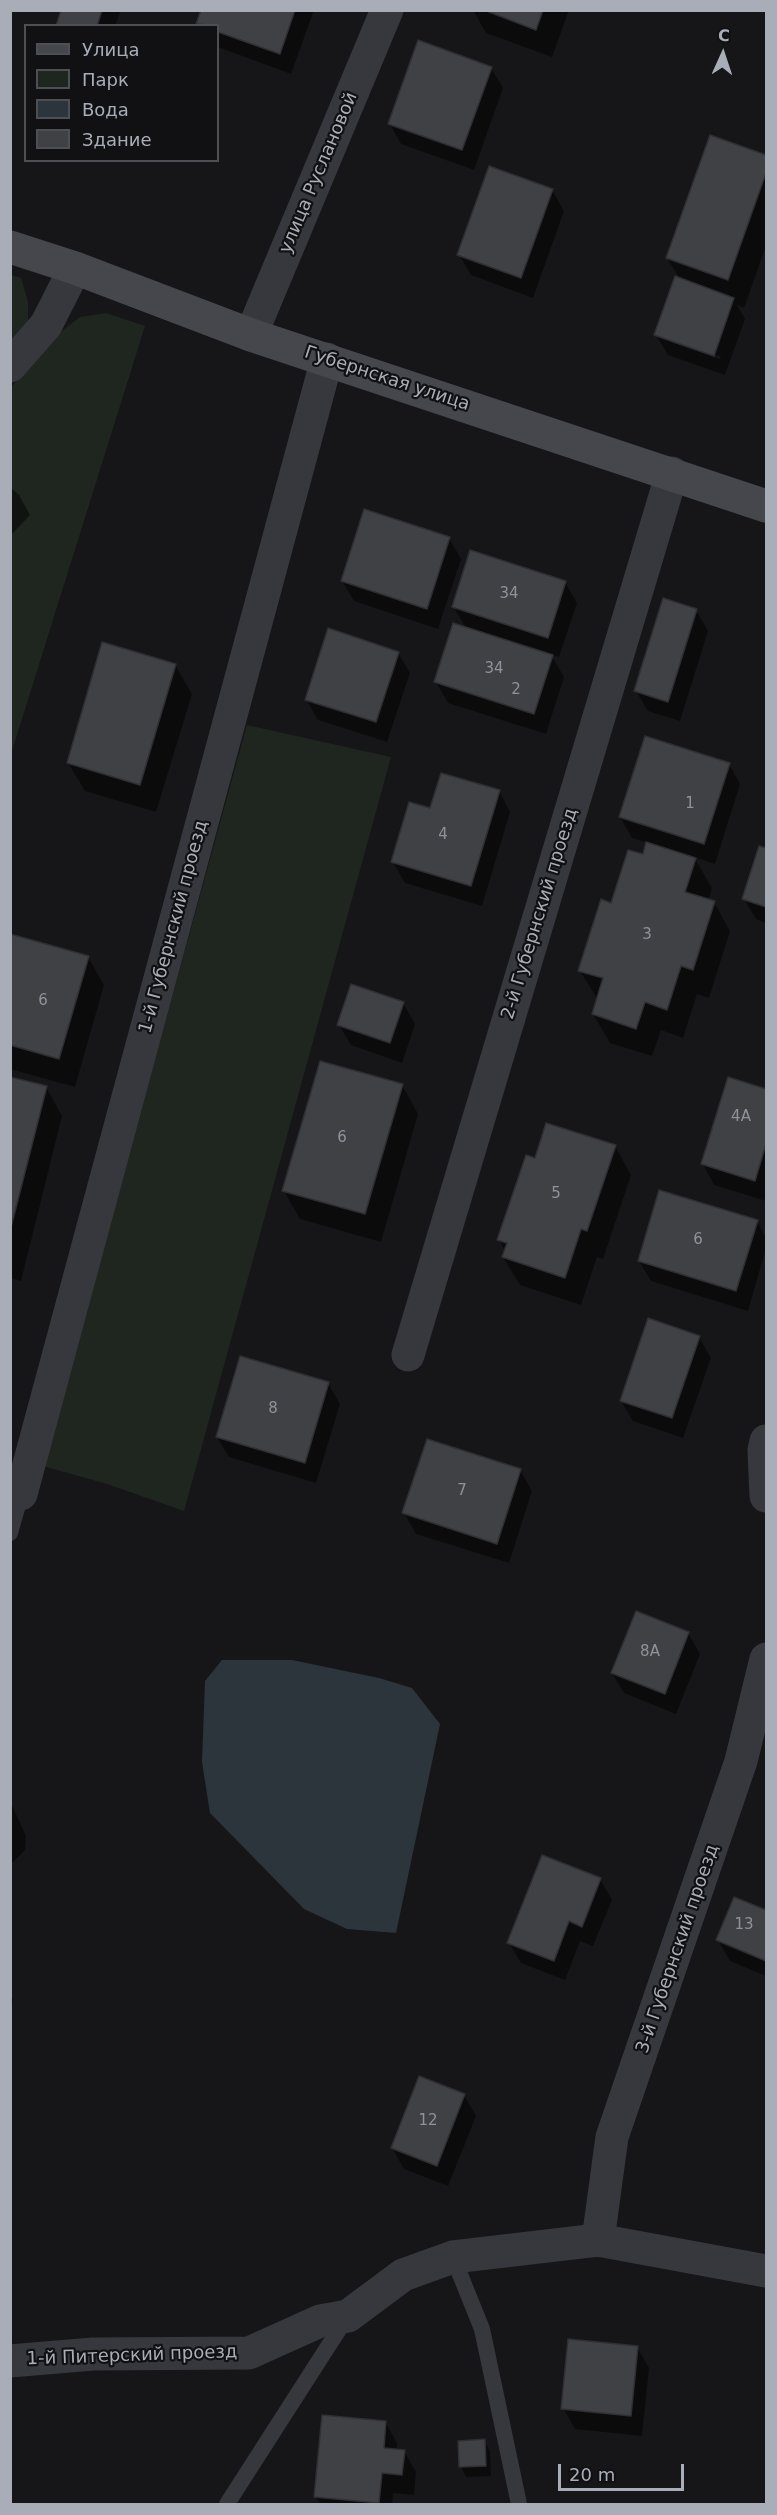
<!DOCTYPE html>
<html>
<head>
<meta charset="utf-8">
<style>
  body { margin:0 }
  #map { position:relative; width:777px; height:2515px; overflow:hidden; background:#161618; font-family:"DejaVu Sans",sans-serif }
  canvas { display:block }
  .frame { position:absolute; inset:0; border:12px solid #a8adb8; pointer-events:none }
  .legend { position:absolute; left:24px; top:24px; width:195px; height:138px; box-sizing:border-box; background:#111113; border:2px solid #4d4f55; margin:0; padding:8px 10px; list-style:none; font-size:18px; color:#a8adb8 }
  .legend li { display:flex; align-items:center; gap:12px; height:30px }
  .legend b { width:30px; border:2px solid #4d4f55 }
  .north { position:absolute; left:693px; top:24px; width:60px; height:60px; -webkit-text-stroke:4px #111113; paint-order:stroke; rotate:3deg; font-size:16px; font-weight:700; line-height:24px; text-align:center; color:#a8adb8 }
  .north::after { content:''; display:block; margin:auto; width:21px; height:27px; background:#a8adb8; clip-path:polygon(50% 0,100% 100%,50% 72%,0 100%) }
  .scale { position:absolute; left:558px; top:2464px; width:126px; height:27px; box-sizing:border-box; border:3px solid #a8adb8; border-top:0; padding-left:8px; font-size:18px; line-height:21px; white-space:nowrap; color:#a8adb8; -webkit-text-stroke:4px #111113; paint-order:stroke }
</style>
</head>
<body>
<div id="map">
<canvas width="777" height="2515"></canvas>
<div class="frame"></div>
<ul class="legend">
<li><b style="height:8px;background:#45474d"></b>Улица</li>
<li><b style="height:16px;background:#1e261f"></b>Парк</li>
<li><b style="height:16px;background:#2c353c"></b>Вода</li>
<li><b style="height:16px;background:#404145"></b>Здание</li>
</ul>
<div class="north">С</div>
<div class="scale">20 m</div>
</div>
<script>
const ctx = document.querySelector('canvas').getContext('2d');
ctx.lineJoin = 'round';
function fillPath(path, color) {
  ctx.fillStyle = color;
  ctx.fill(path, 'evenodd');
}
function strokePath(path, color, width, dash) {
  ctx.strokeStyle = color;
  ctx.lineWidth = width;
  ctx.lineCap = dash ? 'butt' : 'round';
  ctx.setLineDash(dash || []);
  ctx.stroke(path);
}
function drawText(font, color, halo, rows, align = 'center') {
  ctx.font = font + ' "DejaVu Sans",sans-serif';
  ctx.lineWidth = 4.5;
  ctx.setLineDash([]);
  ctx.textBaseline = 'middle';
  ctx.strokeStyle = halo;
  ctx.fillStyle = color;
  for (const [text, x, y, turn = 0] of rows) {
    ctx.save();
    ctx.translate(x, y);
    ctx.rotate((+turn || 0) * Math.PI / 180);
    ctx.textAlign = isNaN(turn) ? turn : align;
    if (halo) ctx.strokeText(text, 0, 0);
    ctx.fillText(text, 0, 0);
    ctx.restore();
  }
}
fillPath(new Path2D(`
  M11 275 21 278 28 302V326L11 344Z
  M106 313 145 326 11 754V387L63 330 80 317Z
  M247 725 391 757 184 1511 107 1484 43 1466Z`), '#1e261f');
fillPath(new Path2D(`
  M222 1660H292L379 1678 412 1688 440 1724 396 1933 347 1929 304 1909 210 1813 202 1762 205 1681Z`), '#2c353c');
fillPath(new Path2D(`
  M63 10H121L115 26H58Z
  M202 10H314L291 74 218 47V26L197 24Z
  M473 10H569L552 57 486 33Z
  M491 68 503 88 474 170 401 144 390 124Z
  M711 137 766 157V246L744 308 737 305 745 319 725 375 668 355 656 335 680 279 667 258ZM671 339 721 357 720 359 671 342Z
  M552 190 564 211 533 298 471 275 459 255Z
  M10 487 19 495 30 515 10 536Z
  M449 538 461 559 438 629 354 601 342 581Z
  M565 582 577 603 559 657 551 655 564 677 546 734 448 703 436 682 466 628 453 606Z
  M696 610 708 631 680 721 648 711 636 691Z
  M398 653 410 673 387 742 318 720 306 699Z
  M175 665 192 694 156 812 85 791 68 763Z
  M729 764 740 784 715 864 694 857 712 888 708 901 714 902 730 931 709 998 697 994 683 1038 661 1030 652 1056 610 1043 593 1014 598 1000 580 971 612 905 644 856 648 843 632 838 620 817Z
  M499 791 510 812 482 906 405 883 393 862 431 810Z
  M760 848 766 850V923L756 919 744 899Z
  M10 939 88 957 104 985 75 1087 10 1069Z
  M403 1003 415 1024 402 1063 351 1045 339 1025Z
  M10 1079 46 1087 62 1116 21 1281 10 1278Z
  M729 1079 766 1091V1201L714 1185 703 1164Z
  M402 1085 418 1114 381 1242 300 1219 284 1191Z
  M615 1146 631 1175 603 1259 597 1257 581 1305 520 1285 503 1257 505 1251 499 1239 536 1160Z
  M757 1221 766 1238V1248L748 1311 651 1281 639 1261Z
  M699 1337 711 1358 683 1438 633 1421 621 1401Z
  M328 1383 340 1404 316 1483 229 1457 217 1437Z
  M520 1470 532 1491 509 1563 416 1534 404 1513Z
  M688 1633 700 1654 676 1714 624 1693 612 1673Z
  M10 1801 26 1836 25 1850 10 1865Z
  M600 1879 612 1900 593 1946 580 1941 565 1980 521 1963 509 1943Z
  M735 1899 766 1912V1976L730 1961 718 1940Z
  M10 1993 13 1999 10 2022Z
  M464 2095 476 2116 448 2186 404 2169 392 2148Z
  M637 2347 649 2368 642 2436 575 2429 563 2408Z
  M386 2423 397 2443V2451H404L416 2472 414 2495 393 2493 392 2504H320L316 2497Z
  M484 2441 490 2451 491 2476 466 2477 461 2467 459 2443Z`), '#0007');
const building = new Path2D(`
  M61 10H102L97 26H56Z
  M201 10H295L280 54 218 32V26L196 24Z
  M484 10H543L536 30Z
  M418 40 492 67 462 150 388 124Z
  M710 135 766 155V173L728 280 666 258Z
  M489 166 553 189 521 278 457 255Z
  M675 276 734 298 714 356 654 335Z
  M364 509 450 537 427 609 341 581Z
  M470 550 566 581 548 638 452 607Z
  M663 598 697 609 668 702 634 691Z
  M453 623 553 655 534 714 434 682Z
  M328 628 399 652 376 722 305 700Z
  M102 642 176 664 140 785 67 763Z
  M645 736 730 763 704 844 619 817Z
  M441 773 500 790 471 886 391 862 409 802 430 808Z
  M646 842 696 858 685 892 715 901 693 970 681 966 667 1010 645 1002 636 1029 592 1014 603 978 578 971 601 899 611 903 628 850 643 854Z
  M759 846 766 848V907L742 899Z
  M10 934 89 956 59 1059 10 1045Z
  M351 984 404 1002 390 1043 337 1025Z
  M320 1061 403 1084 365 1214 282 1191Z
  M10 1077 47 1086 10 1231Z
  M728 1077 766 1089V1144L755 1181 701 1164Z
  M546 1123 616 1145 587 1231 581 1229 565 1278 502 1257 507 1243 497 1240 526 1155 535 1158Z
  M659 1190 758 1220 736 1291 638 1261Z
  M648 1318 700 1336 672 1418 620 1401Z
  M240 1356 329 1382 305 1463 216 1437Z
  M427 1439 521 1469 497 1544 402 1513Z
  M636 1611 689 1632 665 1694 611 1673Z
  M542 1855 601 1878 582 1927 569 1921 554 1961 507 1943Z
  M734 1897 766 1910V1961L716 1940Z
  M419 2076 465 2094 437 2166 391 2148Z
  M568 2339 638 2346 631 2416 561 2409Z
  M322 2415 386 2421 384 2448 405 2450 402 2475 382 2473 379 2503 314 2497Z
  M485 2439 486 2466 459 2467 458 2441Z`);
fillPath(building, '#404145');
strokePath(building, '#303034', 1.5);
strokePath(new Path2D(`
  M10 1533 21 1494
  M453 2257 482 2329 519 2504
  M227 2504 347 2317`), '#37383d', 16);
strokePath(new Path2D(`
  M251 335 387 10
  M10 366 46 325 75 268
  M408 1355 672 473
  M766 1441 764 1450 766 1496
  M21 1494 327 359
  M598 2240 612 2137 741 1761 766 1659
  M10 2361 93 2354 249 2353 320 2321 348 2316 403 2275 453 2257 598 2240 766 2271`), '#37383d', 33);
strokePath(new Path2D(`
  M10 247 75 268 251 335 766 506`), '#45474d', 33);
drawText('15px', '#8e929b', null, [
  ["34",509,594],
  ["34",494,669],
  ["2",516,690],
  ["1",690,804],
  ["4",443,835],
  ["3",647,935],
  ["6",43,1001],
  ["4А",741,1117],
  ["6",342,1138],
  ["5",556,1194],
  ["6",698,1240],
  ["8",273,1409],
  ["7",462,1491],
  ["8А",650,1652],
  ["13",744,1925],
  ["12",428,2121]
]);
drawText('18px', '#a8adb8', '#111113', [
  ["улица Руслановой",319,173,-67],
  ["Губернская улица",387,379,18],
  ["2-й Губернский проезд",540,914,-73],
  ["1-й Губернский проезд",174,927,-75],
  ["3-й Губернский проезд",678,1949,-71],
  ["1-й Питерский проезд",132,2356,-2]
]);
</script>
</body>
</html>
